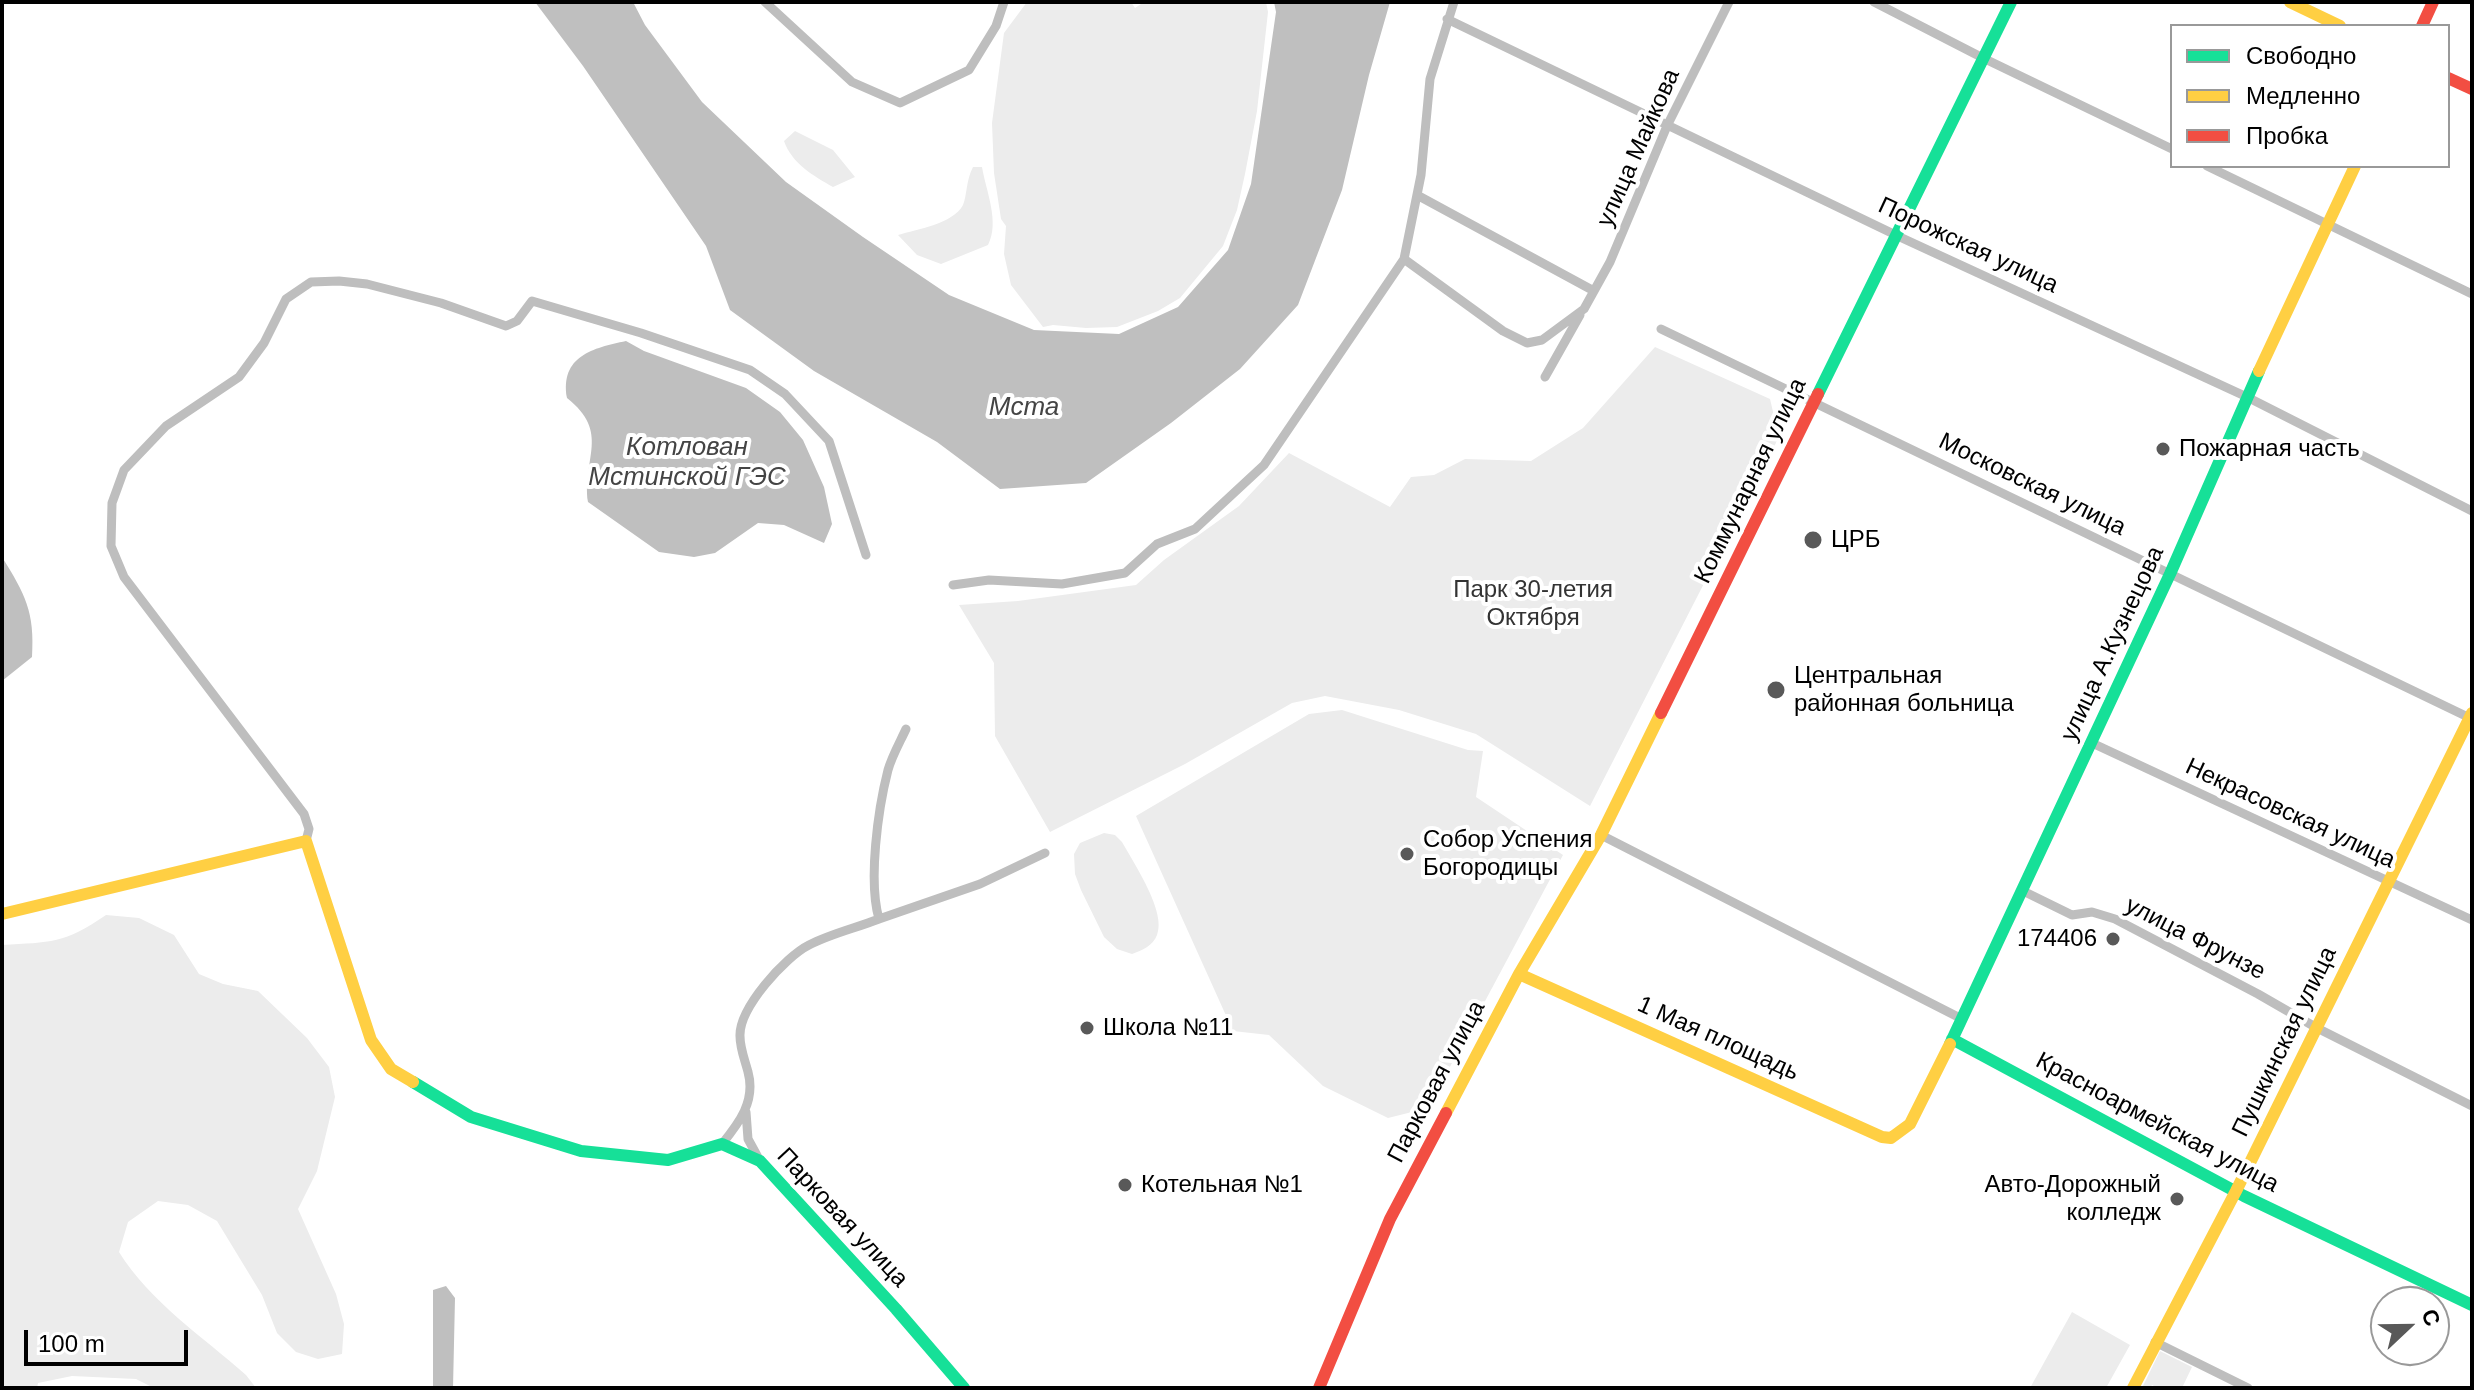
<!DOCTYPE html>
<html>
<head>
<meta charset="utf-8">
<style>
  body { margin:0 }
  #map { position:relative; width:2474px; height:1390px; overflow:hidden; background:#fff; font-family:Arial,sans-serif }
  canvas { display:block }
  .frame { position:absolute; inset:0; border:4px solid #000; pointer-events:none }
  .legend { position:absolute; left:2170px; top:24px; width:280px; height:144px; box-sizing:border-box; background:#fff; border:2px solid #999; margin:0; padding:10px 14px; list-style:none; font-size:24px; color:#000 }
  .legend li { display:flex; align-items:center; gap:16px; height:40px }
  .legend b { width:40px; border:2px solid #999 }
  .north { position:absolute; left:2370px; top:1286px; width:80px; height:80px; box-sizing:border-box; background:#fff; border:2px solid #999; border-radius:50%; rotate:68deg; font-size:22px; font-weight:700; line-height:32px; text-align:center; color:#000 }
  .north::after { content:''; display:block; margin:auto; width:28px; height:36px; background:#595959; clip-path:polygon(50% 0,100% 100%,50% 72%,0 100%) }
  .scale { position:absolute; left:24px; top:1330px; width:164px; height:36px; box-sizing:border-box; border:4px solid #000; border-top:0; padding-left:10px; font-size:24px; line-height:28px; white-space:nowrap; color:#000; -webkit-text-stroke:6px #fff; paint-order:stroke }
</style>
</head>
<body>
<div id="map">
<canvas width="2474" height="1390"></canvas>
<div class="frame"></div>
<ul class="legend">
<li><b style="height:10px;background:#16e098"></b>Свободно</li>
<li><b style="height:10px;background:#ffcf43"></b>Медленно</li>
<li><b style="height:10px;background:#f24e42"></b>Пробка</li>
</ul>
<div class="north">С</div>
<div class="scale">100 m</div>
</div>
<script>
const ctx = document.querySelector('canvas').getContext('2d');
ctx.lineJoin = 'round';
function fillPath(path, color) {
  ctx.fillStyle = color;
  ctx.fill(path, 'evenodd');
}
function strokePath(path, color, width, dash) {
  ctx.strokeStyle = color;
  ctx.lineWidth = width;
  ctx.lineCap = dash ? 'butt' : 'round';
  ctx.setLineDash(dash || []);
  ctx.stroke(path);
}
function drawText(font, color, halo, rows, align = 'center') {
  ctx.font = font + ' Arial,sans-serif';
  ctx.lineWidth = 8;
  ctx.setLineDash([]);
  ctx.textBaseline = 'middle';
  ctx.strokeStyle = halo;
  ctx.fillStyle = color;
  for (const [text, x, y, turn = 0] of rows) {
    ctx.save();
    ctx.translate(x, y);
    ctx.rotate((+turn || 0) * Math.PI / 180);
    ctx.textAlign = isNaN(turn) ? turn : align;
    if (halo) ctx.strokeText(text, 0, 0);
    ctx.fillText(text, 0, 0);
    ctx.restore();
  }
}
fillPath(new Path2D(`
  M1027 2H1131L1135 8 1144 2H1266L1268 12 1257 111 1245 174 1237 210 1223 246 1180 298 1158 311 1117 327 1086 328 1053 325 1043 327 1011 285 1004 254 1006 226 1001 219 994 173 992 123 1004 33Z
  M795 131 833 150 855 177 833 187C814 176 792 164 784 141Z
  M973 167H982C986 191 1000 222 988 245L941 264 917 255 898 235C917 229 953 224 963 205 967 196 966 180 973 167Z
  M1655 347 1770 399 1779 437 1590 806 1476 734 1399 710 1325 696 1292 703 1185 764 1050 832 995 736 994 663 959 605 1018 601 1136 585 1164 560 1239 506 1289 453 1390 507 1411 477 1434 475 1465 459 1531 461 1583 428Z
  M1342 710 1468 750 1483 751 1476 797 1563 855 1428 1108 1388 1118 1323 1086 1269 1035 1233 1031 1136 816 1309 714Z
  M1104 833 1115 835 1122 842C1133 862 1167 912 1157 935 1153 946 1142 950 1132 954L1117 949 1104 937 1081 890 1075 874 1074 854 1080 843Z
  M106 915 139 918 174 935 199 974 223 984 258 991 307 1038 329 1067 335 1097 317 1171 298 1209 336 1294 344 1324 342 1354 318 1359 296 1352 277 1333 262 1295 217 1221 188 1205 158 1201 128 1222 119 1252C150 1302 202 1336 246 1375L256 1388H154L136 1379 72 1376 38 1383 37 1388H2V945C51 942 64 944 106 915Z
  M2072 1312 2130 1345 2106 1388H2030Z
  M2160 1351 2192 1367 2182 1388H2158L2152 1385 2150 1388H2142Z`), '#ececec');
fillPath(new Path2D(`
  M535 2H633L645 25 702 102 786 182 863 237 949 295 1034 330 1119 334 1178 307 1228 250 1251 184 1276 12 1274 2H1390L1369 75 1342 190 1298 305 1240 369 1171 423 1086 483 1000 489 937 442 814 371 730 310 706 246 583 66Z
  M626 341 644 351 746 388 780 412 803 440 824 487 832 524 824 543 784 525 758 523 715 553 694 557 659 552 588 502C582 458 611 433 567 398 560 356 593 348 626 341Z
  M2 557C25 594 35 612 32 657L2 681Z
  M446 1286 455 1298 453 1388H433V1290Z`), '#bfbfbf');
strokePath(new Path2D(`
  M765 2 852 82 900 103 969 70 996 26 1004 2
  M1874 2 1983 58 2172 149
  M1447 19 1902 238 2247 397 2472 511
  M2207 166 2472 294
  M1417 195 1594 291
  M1404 259 1503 331 1527 343 1542 340 1584 309 1610 262 1667 126 1729 2
  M1661 329 2472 719
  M1545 377 1580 315
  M953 585 989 580 1062 584 1125 573 1157 544 1195 529 1264 465 1404 259 1421 175 1430 79 1454 2
  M2092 743 2472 920
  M1601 835 1962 1019
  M306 841 309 829 304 814 124 577 111 546 112 503 124 470 166 426 239 377 264 343 286 299 311 282 339 281 367 284 441 303 506 326 517 321 532 301 641 333 750 370 785 394 829 441 866 555
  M2023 891 2072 915 2092 912 2115 919 2258 994 2317 1028 2472 1106
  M879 919 980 884 1045 853
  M746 1112 748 1139 760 1161
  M722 1144C739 1123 756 1101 748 1072 745 1060 740 1049 740 1036 739 1008 785 957 809 945 830 934 856 928 879 919 868 881 878 809 888 770 892 756 900 742 906 729
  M2155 1342 2248 1388`), '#bebebe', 9);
strokePath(new Path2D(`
  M1818 394 2011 2
  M1952 1039 2244 1196 2472 1305
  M1950 1044 2170 574 2259 371
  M413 1082 471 1117 581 1151 668 1160 722 1144 760 1161 896 1309 964 1388`), '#16e098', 12);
strokePath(new Path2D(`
  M2290 2 2340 26
  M2259 371 2355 166
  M2 914 306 841 371 1040 391 1069 413 1082
  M1519 974 1882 1137 1891 1138 1910 1124 1950 1044
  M1446 1113 1519 974 1601 835 1661 713
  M2133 1388 2236 1191 2472 713`), '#ffcf43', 12);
strokePath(new Path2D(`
  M2422 26 2433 2
  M2448 78 2472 89
  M1661 713 1818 394
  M1319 1388 1390 1219 1446 1113`), '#f24e42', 12);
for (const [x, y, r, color] of [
  [2163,449,8,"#595959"],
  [1813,540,10,"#595959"],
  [1776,690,10,"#595959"],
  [1407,854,8,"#595959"],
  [2113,939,8,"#595959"],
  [1087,1028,8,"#595959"],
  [1125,1185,8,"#595959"],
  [2177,1199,8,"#595959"]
]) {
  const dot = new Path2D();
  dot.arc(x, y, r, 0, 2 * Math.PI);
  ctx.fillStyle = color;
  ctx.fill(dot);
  strokePath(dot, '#fff', 3);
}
drawText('24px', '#000', '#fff', [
  ["улица Майкова",1639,148,-66],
  ["Порожская улица",1968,246,25],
  ["Коммунарная улица",1751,481,-64],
  ["Московская улица",2032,485,26],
  ["улица А.Кузнецова",2113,644,-65],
  ["Некрасовская улица",2290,814,25],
  ["улица Фрунзе",2195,939,27],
  ["1 Мая площадь",1718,1039,24],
  ["Пушкинская улица",2285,1042,-64],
  ["Парковая улица",1437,1082,-62],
  ["Красноармейская улица",2157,1123,28],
  ["Парковая улица",842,1218,47]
]);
drawText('24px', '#000', '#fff', [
  ["Пожарная часть",2179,449],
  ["ЦРБ",1831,540],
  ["Центральная",1794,676],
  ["районная больница",1794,704],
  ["Собор Успения",1423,840],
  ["Богородицы",1423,868],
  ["174406",2097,939,"right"],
  ["Школа №11",1103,1028],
  ["Котельная №1",1141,1185],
  ["Авто-Дорожный",2161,1185,"right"],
  ["колледж",2161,1213,"right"]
], 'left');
drawText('24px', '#333', '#fff', [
  ["Парк 30-летия",1533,590],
  ["Октября",1533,618]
]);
drawText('italic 26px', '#444', '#fff', [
  ["Мста",1024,408],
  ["Котлован",687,448],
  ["Мстинской ГЭС",687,478]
]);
</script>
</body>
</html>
